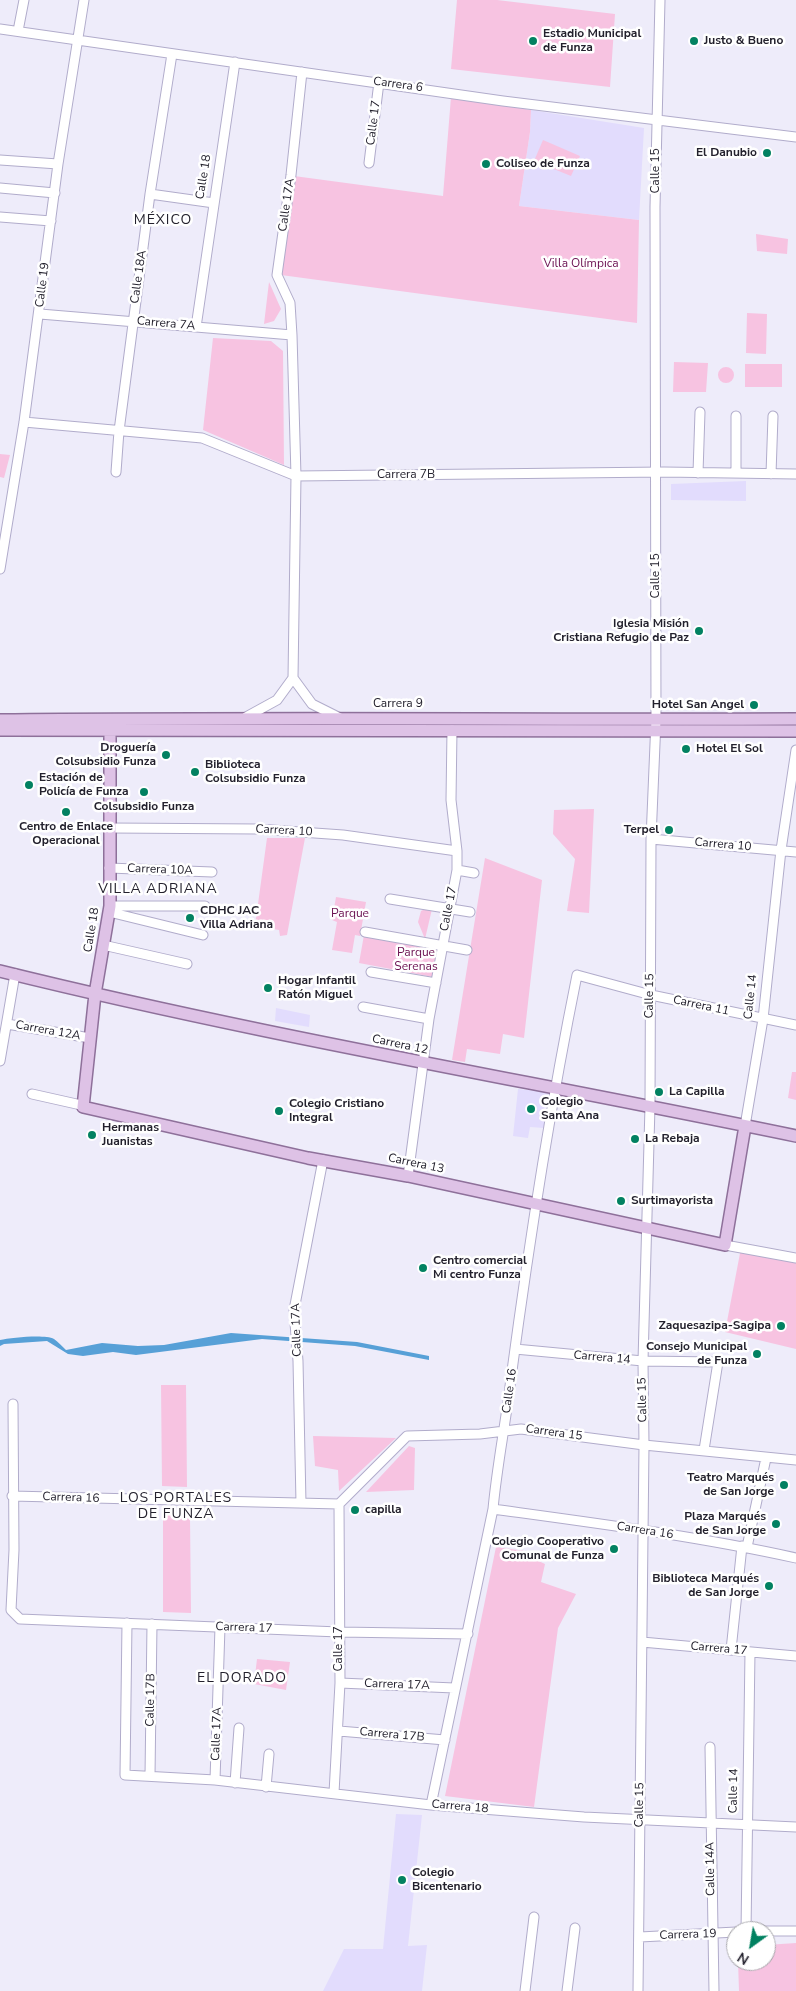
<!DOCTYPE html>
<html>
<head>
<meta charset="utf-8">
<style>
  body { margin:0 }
  #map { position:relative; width:796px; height:1991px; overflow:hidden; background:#eeecfa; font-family:"Nunito Sans",sans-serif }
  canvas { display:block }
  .north { position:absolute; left:726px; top:1921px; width:50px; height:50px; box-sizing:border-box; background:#fff; border:1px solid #a7a6ab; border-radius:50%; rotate:212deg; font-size:14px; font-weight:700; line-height:20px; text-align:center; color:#23212d }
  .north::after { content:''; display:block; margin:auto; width:18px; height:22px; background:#028161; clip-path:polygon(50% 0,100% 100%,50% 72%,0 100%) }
</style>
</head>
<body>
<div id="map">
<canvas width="796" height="1991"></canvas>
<div class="north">N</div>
</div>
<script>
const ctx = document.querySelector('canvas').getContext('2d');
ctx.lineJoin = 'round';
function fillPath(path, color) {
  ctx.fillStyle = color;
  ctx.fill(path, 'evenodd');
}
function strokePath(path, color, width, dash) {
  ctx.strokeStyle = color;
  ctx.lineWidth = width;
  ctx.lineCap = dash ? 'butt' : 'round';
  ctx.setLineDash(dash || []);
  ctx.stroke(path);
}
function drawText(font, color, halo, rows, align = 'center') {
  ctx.font = font + ' "Nunito Sans",sans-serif';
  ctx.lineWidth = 5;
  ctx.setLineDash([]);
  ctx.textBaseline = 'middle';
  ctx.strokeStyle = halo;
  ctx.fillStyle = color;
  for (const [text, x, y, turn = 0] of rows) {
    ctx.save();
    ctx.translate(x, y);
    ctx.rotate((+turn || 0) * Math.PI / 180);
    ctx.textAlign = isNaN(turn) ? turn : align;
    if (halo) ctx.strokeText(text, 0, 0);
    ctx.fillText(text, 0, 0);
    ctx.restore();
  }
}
fillPath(new Path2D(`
  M531 110 644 128 639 220 519 206 530 132Z
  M746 481V501L671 500V484Z
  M276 1008 310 1015 309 1027 275 1021Z
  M518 1089 548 1092 544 1128 530 1127 528 1138 513 1136Z
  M396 1814 422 1815 408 1946 427 1945 422 1991H323L344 1949H383Z`), '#e2dcfd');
fillPath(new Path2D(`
  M457 0H497L615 14 610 87 451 69Z
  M451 97 531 110 530 132 519 206 639 220 637 323 281 275 294 176 443 196Z
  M543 140 580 156 571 176 534 161Z
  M756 234 788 239 787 254 757 251Z
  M269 282 281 309 274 321 264 324Z
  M747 313 767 314 766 354 746 353Z
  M213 338 271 341 283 351 284 465 203 430Z
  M674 362 708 363 706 392H673Z
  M745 364H782V387H745Z
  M718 375a8 8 0 1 1 16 0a8 8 0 1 1-16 0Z
  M0 454 10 455 4 478 0 477Z
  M594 809 589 913 567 911 575 859 553 834 554 810Z
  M267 838H305L287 935 280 936 279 930 255 926Z
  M485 858 542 880 524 1038 503 1034 500 1054 467 1049 465 1062 452 1060Z
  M336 897 366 902 360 936 355 935 352 953 332 950 337 922 332 920Z
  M425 909H432L425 939 418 922 421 911Z
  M364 935 437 949 433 977 359 963Z
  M792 1072H796V1100L788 1098Z
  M741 1248 796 1259V1349L725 1332Z
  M161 1385H186L187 1487 162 1486Z
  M313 1436 396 1438 339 1491 338 1470 315 1466Z
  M409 1446 415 1448 414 1490 366 1492Z
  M163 1514 190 1517 191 1613 163 1612Z
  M496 1547 533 1552 532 1558 545 1564 541 1582 576 1594 558 1628 534 1807 445 1796Z
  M257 1659 290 1662 286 1690 254 1684Z
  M796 1943V1991H739L738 1961H766V1945Z`), '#f7c3e1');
fillPath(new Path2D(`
  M231 1333 357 1342 429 1356V1360L355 1346 262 1339 136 1355 113 1352 83 1356 68 1354 47 1341 4 1344 0 1346V1340C11 1338 44 1334 54 1339 58 1342 63 1347 66 1350L102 1343 138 1346 164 1345Z`), '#57a0d7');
const minor = new Path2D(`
  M0 29 503 101 796 137
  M18 31 24 0
  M302 72 291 175 277 275 290 303 292 335 296 476 293 678 312 704 340 718
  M0 160 58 164
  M369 163 379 82
  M0 188 55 193
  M150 194 214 203
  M0 217 51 221
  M40 314 292 335
  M196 327 235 62
  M24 422 202 438 296 476 664 472 796 474
  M116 472 119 431 150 194 172 54
  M698 473 700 412
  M736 473V416
  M771 474 773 416
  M0 569 24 422 58 164 84 0
  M246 717 277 700 293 678
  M110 828 258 829 343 835 457 851
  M651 839 796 852
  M109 868 212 872
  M457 870 474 873
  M390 899 470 912
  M110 906H205
  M109 912 203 935
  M365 932 467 950
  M103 945 187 964
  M371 972 436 983
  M363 1007 429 1019
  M7 1024 90 1038
  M0 1061 15 974
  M32 1094 81 1105
  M745 1126 763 1019 781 850 796 750
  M408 1176 429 1019 457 870V851L451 800 452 730
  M725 1245 796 1258
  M515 1349 643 1361 718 1362 704 1450
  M13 1404 14 1550 11 1610 20 1619 339 1632 468 1634
  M12 1496 339 1504
  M301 1503 298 1361 294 1310 323 1160
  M339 1504 407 1436 480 1434 521 1429 644 1445 796 1460
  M493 1509C595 1523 696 1536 796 1558
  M747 1547 766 1458
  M127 1623 125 1775 215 1780 431 1805 584 1817 796 1827
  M642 1642 796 1656
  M731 1650 742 1546
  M340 1683 454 1688
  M339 1731 445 1740
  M710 1747 714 1991
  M150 1776 152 1624
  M215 1780 220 1627
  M235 1783 239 1728
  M266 1787 269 1754
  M334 1793 340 1683 339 1504
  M431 1805 493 1509C497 1465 506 1422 511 1378 529 1243 550 1108 577 975L651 995 796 1025
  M746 1931 750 1652
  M766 1931H796
  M640 1937 736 1932
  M525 1991 534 1917
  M567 1991 575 1928
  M638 1991 644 1445 643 1361 650 1106 651 839 656 720 655 207 660 0`);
const major = new Path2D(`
  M0 720C265 717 531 720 796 719
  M110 729V906L95 994 83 1107 308 1158 408 1176 725 1245 745 1126
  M0 730 796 731
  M0 971C263 1036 531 1081 796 1136`);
strokePath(minor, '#b1accb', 11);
strokePath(major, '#8e709a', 14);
strokePath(minor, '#fff', 9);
strokePath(major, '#dec2e6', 11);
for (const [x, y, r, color] of [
  [533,41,5,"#028161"],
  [694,41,5,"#028161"],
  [767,153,5,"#028161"],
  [486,164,5,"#028161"],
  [699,631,5,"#028161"],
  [754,705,5,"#028161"],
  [686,749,5,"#028161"],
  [166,755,5,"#028161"],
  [195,772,5,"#028161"],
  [29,785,5,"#028161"],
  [144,792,5,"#028161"],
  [66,812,5,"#028161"],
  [669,830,5,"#028161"],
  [190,918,5,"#028161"],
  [268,988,5,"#028161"],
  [659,1092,5,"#028161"],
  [531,1109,5,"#028161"],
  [279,1111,5,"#028161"],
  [92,1135,5,"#028161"],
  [635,1139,5,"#028161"],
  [621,1201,5,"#028161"],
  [423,1268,5,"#028161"],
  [781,1326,5,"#028161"],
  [757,1354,5,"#028161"],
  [784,1485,5,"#028161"],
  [355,1510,5,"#028161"],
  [776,1524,5,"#028161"],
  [614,1549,5,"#028161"],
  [769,1586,5,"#028161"],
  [402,1880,5,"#028161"]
]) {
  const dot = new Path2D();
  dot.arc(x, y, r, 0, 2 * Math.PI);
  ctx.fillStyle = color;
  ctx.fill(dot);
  strokePath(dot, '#fff', 2);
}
drawText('bold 12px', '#23212d', '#fff', [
  ["Estadio Municipal",543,34],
  ["de Funza",543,48],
  ["Justo & Bueno",704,41],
  ["El Danubio",757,153,"right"],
  ["Coliseo de Funza",496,164],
  ["Iglesia Misión",689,624,"right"],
  ["Cristiana Refugio de Paz",689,638,"right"],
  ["Hotel San Angel",744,705,"right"],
  ["Droguería",156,748,"right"],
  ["Colsubsidio Funza",156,762,"right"],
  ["Hotel El Sol",696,749],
  ["Biblioteca",205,765],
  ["Colsubsidio Funza",205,779],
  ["Estación de",39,778],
  ["Policía de Funza",39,792],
  ["Colsubsidio Funza",144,807,"center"],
  ["Centro de Enlace",66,827,"center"],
  ["Operacional",66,841,"center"],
  ["Terpel",659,830,"right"],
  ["CDHC JAC",200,911],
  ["Villa Adriana",200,925],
  ["Hogar Infantil",278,981],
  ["Ratón Miguel",278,995],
  ["La Capilla",669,1092],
  ["Colegio",541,1102],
  ["Santa Ana",541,1116],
  ["Colegio Cristiano",289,1104],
  ["Integral",289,1118],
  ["Hermanas",102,1128],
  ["Juanistas",102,1142],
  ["La Rebaja",645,1139],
  ["Surtimayorista",631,1201],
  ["Centro comercial",433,1261],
  ["Mi centro Funza",433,1275],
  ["Zaquesazipa-Sagipa",771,1326,"right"],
  ["Consejo Municipal",747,1347,"right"],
  ["de Funza",747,1361,"right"],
  ["Teatro Marqués",774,1478,"right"],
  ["de San Jorge",774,1492,"right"],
  ["capilla",365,1510],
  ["Plaza Marqués",766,1517,"right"],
  ["de San Jorge",766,1531,"right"],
  ["Colegio Cooperativo",604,1542,"right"],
  ["Comunal de Funza",604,1556,"right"],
  ["Biblioteca Marqués",759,1579,"right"],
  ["de San Jorge",759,1593,"right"],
  ["Colegio",412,1873],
  ["Bicentenario",412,1887]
], 'left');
drawText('12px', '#23212d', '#fff', [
  ["Carrera 6",398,85,8],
  ["Calle 17",374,123,-83],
  ["Calle 15",656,171,-90],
  ["Calle 18",204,177,-81],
  ["Calle 17A",287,205,-82],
  ["Calle 18A",139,277,-82],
  ["Calle 19",43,285,-83],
  ["Carrera 7A",166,324,5],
  ["Carrera 7B",406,475],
  ["Calle 15",656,576,-90],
  ["Carrera 9",398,704],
  ["Carrera 10",284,831,3],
  ["Carrera 10",723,845,5],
  ["Carrera 10A",160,870,2],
  ["Calle 17",449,909,-79],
  ["Calle 18",92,930,-81],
  ["Calle 15",650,996,-89],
  ["Calle 14",751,997,-84],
  ["Carrera 11",701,1006,12],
  ["Carrera 12A",48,1031,10],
  ["Carrera 12",400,1045,12],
  ["Carrera 13",416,1164,12],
  ["Calle 17A",297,1330,-92],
  ["Carrera 14",602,1358,5],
  ["Calle 16",510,1391,-82],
  ["Calle 15",643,1400,-91],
  ["Carrera 15",554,1433,8],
  ["Carrera 16",71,1498,2],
  ["Carrera 16",645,1531,9],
  ["Carrera 17",244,1628,2],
  ["Calle 17",339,1649,-90],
  ["Carrera 17",719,1649,5],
  ["Carrera 17A",397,1685,2],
  ["Calle 17B",151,1700,-89],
  ["Calle 17A",217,1734,-88],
  ["Carrera 17B",392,1735,5],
  ["Calle 14",734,1791,-89],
  ["Calle 15",640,1805,-89],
  ["Carrera 18",460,1807,5],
  ["Calle 14A",711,1869,-91],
  ["Carrera 19",688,1935,-2]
]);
drawText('12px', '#6a0f50', '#fff', [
  ["Villa Olímpica",581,264],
  ["Parque",350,914],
  ["Parque",416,953],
  ["Serenas",416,967]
]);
ctx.letterSpacing = '1px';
drawText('14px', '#23212d', '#fff', [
  ["MÉXICO",163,221],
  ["VILLA ADRIANA",158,890],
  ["LOS PORTALES",176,1499],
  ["DE FUNZA",176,1515],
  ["EL DORADO",242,1679]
]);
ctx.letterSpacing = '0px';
</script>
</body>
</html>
